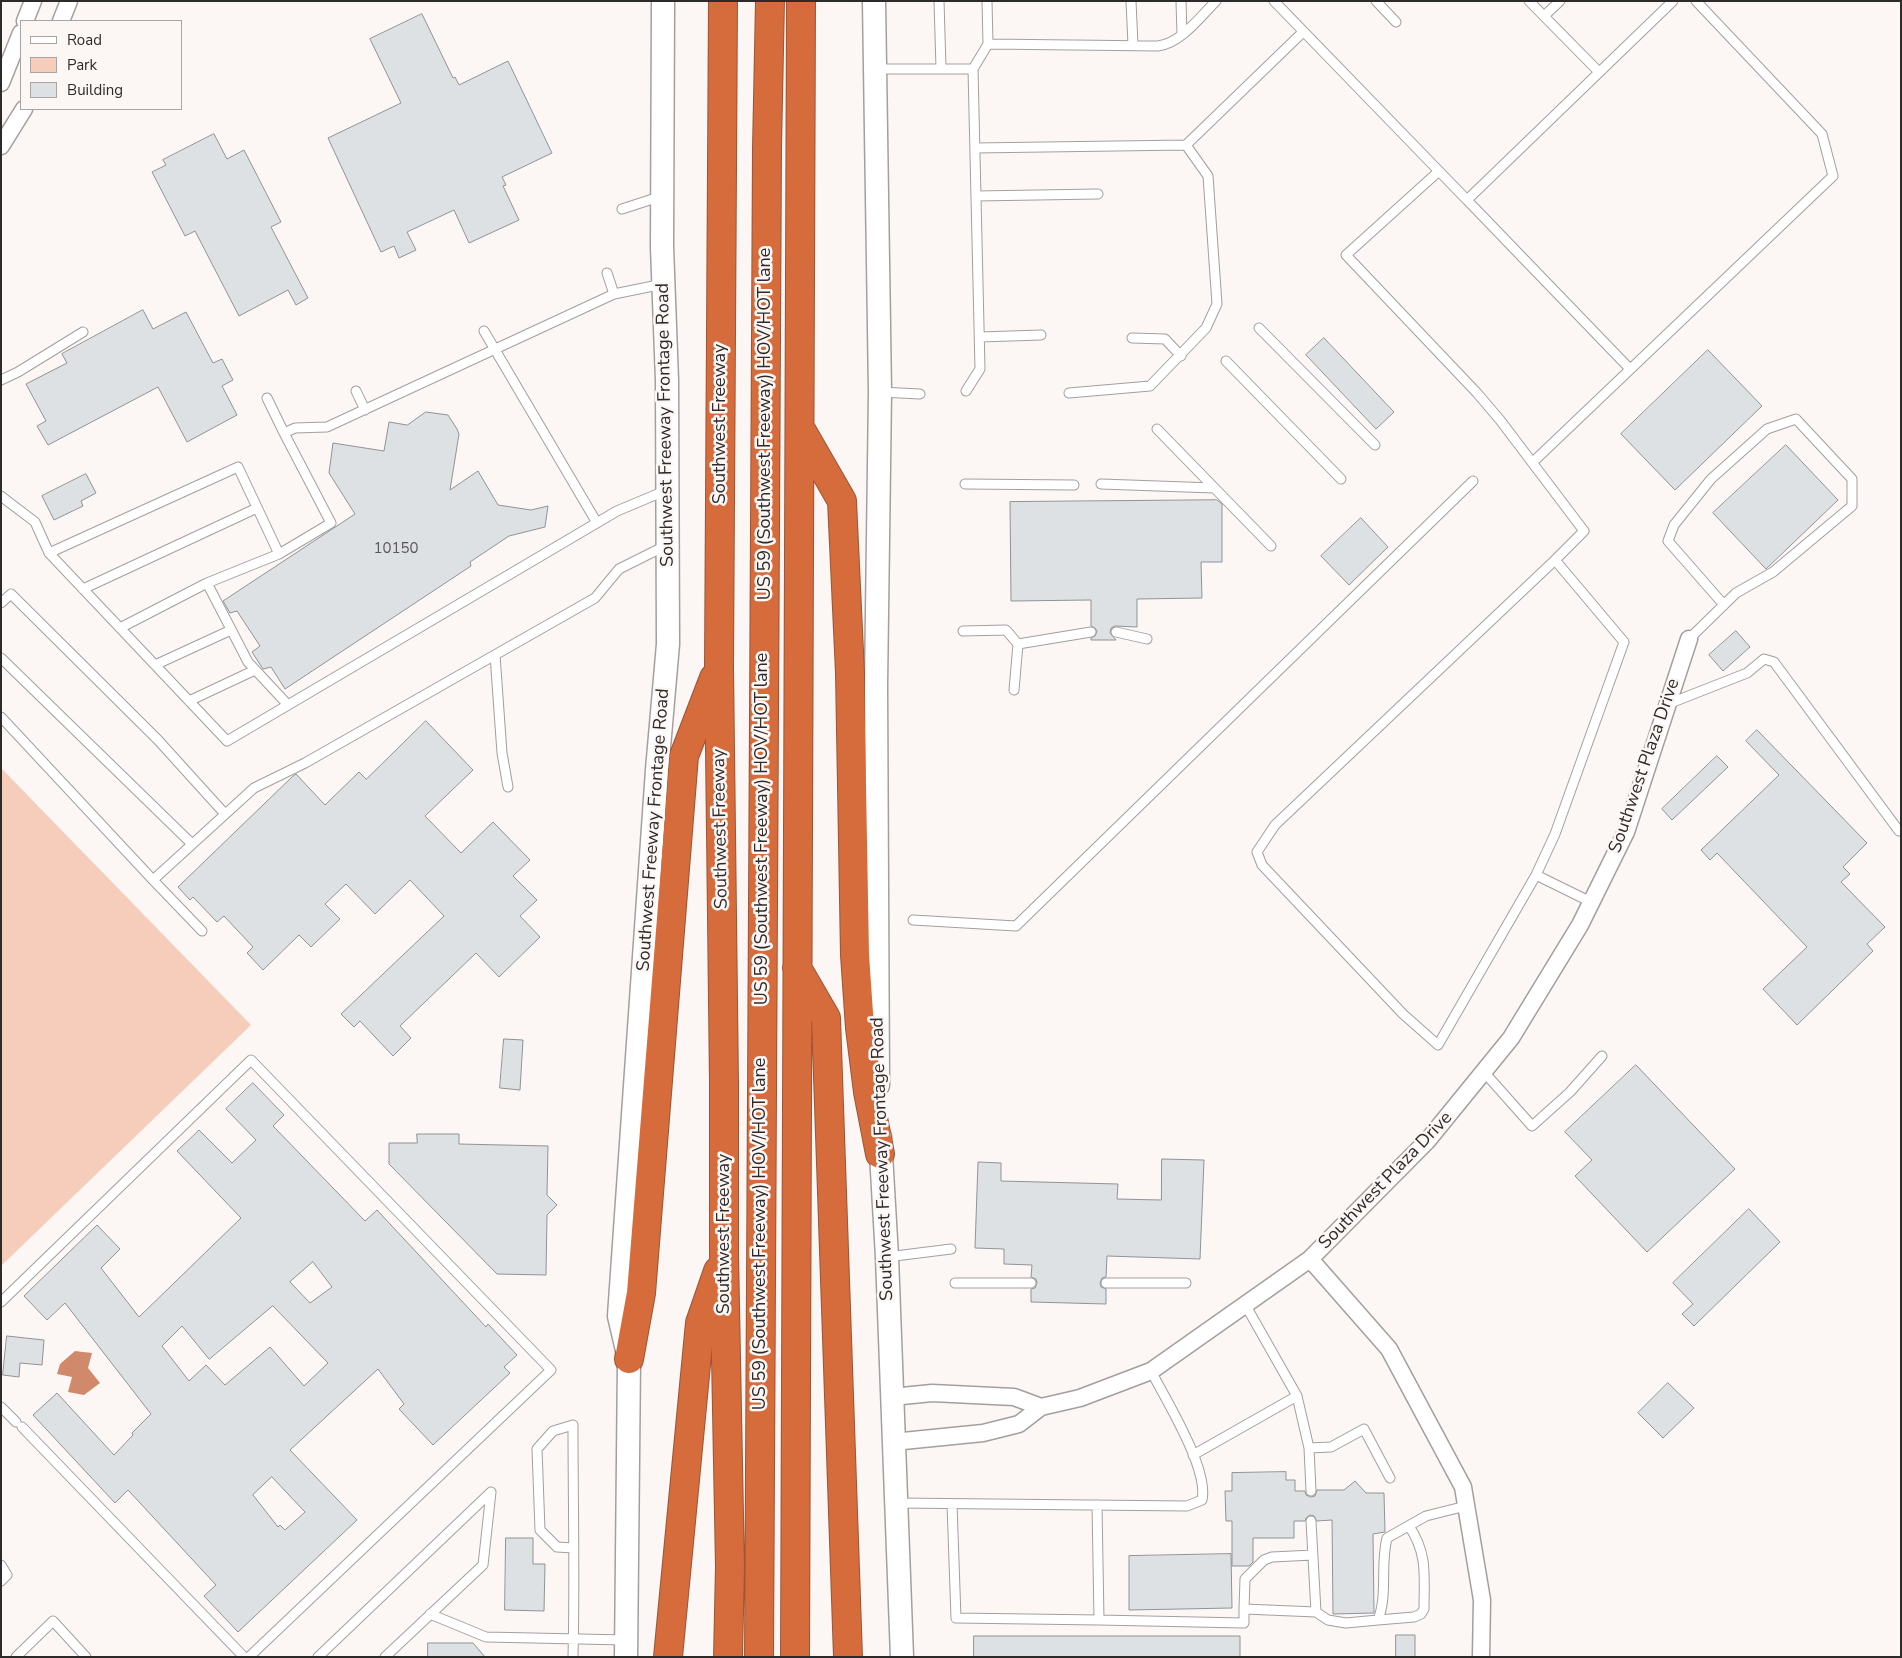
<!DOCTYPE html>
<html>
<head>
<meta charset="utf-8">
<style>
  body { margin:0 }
  #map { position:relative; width:1902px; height:1658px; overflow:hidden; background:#fcf7f5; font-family:"Nunito Sans",sans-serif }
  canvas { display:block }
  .frame { position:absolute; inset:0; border:2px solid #2d2b2a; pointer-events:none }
  .legend { position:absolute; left:20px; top:20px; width:162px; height:90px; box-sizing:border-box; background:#fcf7f5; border:1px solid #a9a5a4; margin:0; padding:6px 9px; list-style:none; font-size:15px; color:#2d2b2a }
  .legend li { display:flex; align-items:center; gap:10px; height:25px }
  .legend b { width:25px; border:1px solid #a9a5a4 }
</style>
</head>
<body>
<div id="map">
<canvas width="1902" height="1658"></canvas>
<div class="frame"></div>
<ul class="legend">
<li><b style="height:6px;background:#fff"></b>Road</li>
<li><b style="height:14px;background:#f6ccbb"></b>Park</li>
<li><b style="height:14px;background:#dde1e4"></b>Building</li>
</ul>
</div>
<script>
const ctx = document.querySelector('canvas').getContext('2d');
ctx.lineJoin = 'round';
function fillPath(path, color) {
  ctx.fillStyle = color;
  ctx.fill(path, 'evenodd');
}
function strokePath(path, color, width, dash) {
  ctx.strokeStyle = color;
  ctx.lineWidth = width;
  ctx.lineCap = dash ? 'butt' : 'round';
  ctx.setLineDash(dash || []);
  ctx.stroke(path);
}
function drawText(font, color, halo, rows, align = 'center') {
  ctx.font = font + ' "Nunito Sans",sans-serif';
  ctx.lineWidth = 5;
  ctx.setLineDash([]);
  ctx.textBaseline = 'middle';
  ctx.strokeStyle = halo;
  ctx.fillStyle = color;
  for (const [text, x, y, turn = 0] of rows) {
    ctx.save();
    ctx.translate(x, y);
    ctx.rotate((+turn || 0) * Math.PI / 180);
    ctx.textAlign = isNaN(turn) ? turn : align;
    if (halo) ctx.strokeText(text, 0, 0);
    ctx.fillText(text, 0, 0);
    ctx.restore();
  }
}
fillPath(new Path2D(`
  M1 768 251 1025 1 1266Z`), '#f6ccbb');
fillPath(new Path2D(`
  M75 1351 92 1353 88 1368 100 1383 84 1395 68 1392 72 1377 57 1374 60 1364Z`), '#d1896b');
const building = new Path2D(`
  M422 14 453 78 455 77 459 85 508 61 552 153 502 177 506 185 503 186 519 220 469 243 454 210 407 232 416 250 399 258 394 246 381 252 328 138 401 103 370 39Z
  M214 134 227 159 244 150 281 222 271 227 308 298 296 305 288 290 239 316 195 231 185 236 152 172 166 165 163 160Z
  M143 310 153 329 186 312 213 363 222 359 233 380 222 386 237 415 187 442 158 387 48 445 37 426 46 421 26 384 67 363 62 354Z
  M1324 338 1394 412 1376 429 1306 355Z
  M1708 350 1762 406 1675 490 1621 434Z
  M426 412 448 415 457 429 459 434 450 490 478 471 498 505 531 510 548 506 545 527 509 536 470 562 471 566 285 689 271 667 263 669 252 652 260 646 237 611 230 613 223 601 355 514 329 473 333 443 384 451 389 422 407 425Z
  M1786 445 1838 500 1766 569 1713 513Z
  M86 474 96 493 81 501 83 506 54 520 42 496Z
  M1217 500 1222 504V562H1201L1202 598 1137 599V627L1115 626 1111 628 1110 633 1116 640H1091V638L1095 636 1097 631 1095 628 1091 626V600L1011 601 1010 502Z
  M1361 518 1388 547 1349 585 1321 556Z
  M1736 631 1750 647 1723 671 1709 655Z
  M426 721 473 770 425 816 461 853 493 822 530 860 513 876 537 900 520 916 540 937 499 977 476 953 400 1026 411 1038 393 1056 360 1021 354 1027 341 1014 444 916 410 880 375 914 346 884 325 904 340 919 311 947 299 935 263 970 247 953 253 947 224 916 217 922 193 897 190 900 178 887 293 776 296 774 325 805 359 772 366 779Z
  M1757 730 1867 843 1843 867 1850 874 1841 882 1885 927 1867 944 1873 951 1797 1025 1763 989 1807 947 1717 853 1710 860 1701 850 1779 775 1746 741Z
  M1717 756 1728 767 1672 820 1662 809Z
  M504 1039 523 1040 520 1090 500 1088Z
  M1636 1065 1735 1169 1647 1252 1575 1176 1592 1160 1565 1132Z
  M253 1083 284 1115 273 1126 365 1221 377 1210 486 1327 488 1324 517 1355 504 1367 510 1373 433 1445 399 1409 404 1404 378 1369 290 1450 357 1520 238 1632 204 1596 216 1585 128 1490 115 1503 33 1415 57 1393 114 1455 133 1435 132 1433 151 1414 65 1303 47 1320 24 1296 97 1225 120 1249 101 1268 139 1317 241 1218 177 1151 199 1130 232 1163 256 1140 226 1109ZM313 1262 332 1287 310 1303 290 1282ZM273 1306 328 1363 304 1386 270 1347 225 1385 206 1365 189 1381 162 1346 182 1326 209 1359ZM272 1477 305 1512 285 1530 280 1525 278 1527 253 1495Z
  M417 1134H459V1144L548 1146 547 1195 557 1205 547 1215 546 1275 497 1274 389 1164V1143H417Z
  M1162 1159 1204 1160 1200 1259 1107 1256 1106 1277 1102 1278 1100 1283 1101 1287 1106 1289V1304L1031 1302V1289L1035 1288 1037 1283 1036 1279 1031 1277 1032 1265 1004 1264V1249L975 1248 978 1162 1001 1163V1181L1118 1184 1117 1199 1161 1200Z
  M1749 1209 1780 1242 1694 1326 1682 1314 1693 1304 1673 1283Z
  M7 1336 44 1340 42 1365 20 1363 19 1377 3 1375Z
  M1668 1383 1694 1408 1663 1438 1638 1413Z
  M1286 1472V1480H1295V1491H1305L1306 1495 1311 1497 1315 1496 1317 1490H1344L1355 1481 1366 1493H1384L1385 1532 1373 1534 1374 1613 1333 1614 1332 1520 1317 1521 1314 1516 1310 1515 1306 1518 1305 1521H1294V1538H1253V1562L1249 1566H1232V1521H1226L1225 1491H1232V1473Z
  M506 1538H533V1564H545L544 1611 505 1610Z
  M1231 1554 1232 1608 1129 1610V1556Z
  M1396 1635H1415V1657H1396Z
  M974 1636H1240V1657H974Z
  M428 1643H473L485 1657H428Z`);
fillPath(building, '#dde1e4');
strokePath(building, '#8f9395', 1);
const service = new Path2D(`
  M939 1 941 68
  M1131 1 1133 45
  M1181 1 1182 35
  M1274 1 1467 200 1673 1
  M1376 1 1396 22
  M1529 1 1599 72
  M1544 16 1560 1
  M988 44 1158 46C1181 43 1200 17 1216 1
  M875 69H973L988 44 987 1
  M1186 145 1303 32
  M975 148 1186 145 1208 176 1217 304 1206 328 1150 386 1069 393
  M1439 171 1346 255 1477 393 1500 420 1584 531 1555 560 1624 642 1555 834 1536 875 1591 902
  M976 196 1098 194
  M1467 200 1630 369
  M622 209 662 196
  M607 273 614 294
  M1259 328 1375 445
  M484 331 597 523
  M980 337 1041 335
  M1132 338 1165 339 1181 356
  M1226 361 1341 479
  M1 380 18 372 83 332
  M356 391 365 410
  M966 391 980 369 973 69
  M880 392 920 394
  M267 398 284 433 295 428 327 427 614 294 663 284
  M1157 429 1271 546
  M1533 462 1833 176 1822 134 1696 1
  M965 484 1074 485
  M1101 484 1214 488
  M1 496 35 522 49 553 227 741 617 511 667 490
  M49 553 238 467 279 554 331 523 284 433
  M279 554 207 583 248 662 288 705
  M83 589 257 508
  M1 603 11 594 158 740 225 814
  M120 628 207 583
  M963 631 1006 630 1018 644 1091 632
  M1116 632 1147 639
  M1689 639 1736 593 1773 572 1852 506V479L1796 419 1767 429 1711 479 1674 525 1668 541 1724 605
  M495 655 502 753 508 787
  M1 658 192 844
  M155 665 231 630
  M1014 690 1018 644
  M189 701 255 670
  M1668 704 1747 673 1764 659 1774 662 1899 831
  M1 717 153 880
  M1536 875 1438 1045 1403 1014 1262 865 1257 852 1275 825 1555 560
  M913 920 1016 926 1473 481
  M202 931 153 880 254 788 305 763 595 598 619 569 665 546
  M1484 1072 1532 1126 1570 1092 1602 1056
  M887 1257 951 1249
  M955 1283H1031
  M1106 1283H1186
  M1 1302 251 1060 551 1370 249 1657
  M1297 1396 1309 1448
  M1 1407 16 1422
  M22 1427 244 1657
  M1193 1455 1297 1396 1246 1306
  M1311 1491 1309 1448 1331 1447 1364 1429 1390 1478
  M897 1503 1187 1506 1202 1500C1209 1469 1166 1400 1151 1371
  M952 1504 956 1618 1099 1620 1097 1505
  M1311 1521 1316 1612
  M573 1548 557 1547 540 1530 537 1449 553 1431 573 1425C573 1502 575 1580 573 1657
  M1 1565 7 1575 1 1581
  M1244 1609 1245 1579 1264 1560 1272 1557 1313 1555
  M430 1614 486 1637 626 1640
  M1099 1620 1244 1623V1609L1316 1612 1328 1620 1346 1623 1378 1620C1388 1594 1380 1565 1387 1538L1426 1516 1466 1506
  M1378 1620 1414 1617 1421 1614 1424 1609C1424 1576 1428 1554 1409 1526
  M16 1657 53 1621 86 1657
  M318 1657 491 1492
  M385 1657 483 1565 491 1492`);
const minor = new Path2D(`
  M25 21 33 1
  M61 21 69 1
  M1 83 21 33
  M1 146 24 109
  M1310 1259 1389 1349 1463 1487 1482 1600 1481 1657
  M892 1397 932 1393 1014 1397 1041 1407
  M893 1442 983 1433 1019 1424 1041 1407 1080 1398 1151 1371 1310 1259 1428 1140 1511 1038 1580 925 1626 832 1689 639`);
const secondary = new Path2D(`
  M874 1 880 392 876 685 878 1085
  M880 1137 887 1257 902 1657
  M626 1657 629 1359 619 1316 657 770 668 644 667 380 662 247 663 1`);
const motorway = new Path2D(`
  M723 1 719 665 724 1084V1253L730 1567 728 1657
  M800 428 842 501 850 673 855 955 860 1028 868 1092 880 1154
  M797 968 826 1018 848 1657
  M629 1359 641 1293 684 756 714 678
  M668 1657 700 1323 718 1271
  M759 1657 767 148 770 1
  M795 1657 801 1`);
strokePath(service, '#a49f9d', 11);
strokePath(minor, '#a49f9d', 19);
strokePath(secondary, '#a49f9d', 25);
strokePath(motorway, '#9b5536', 30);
strokePath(service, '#fff', 9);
strokePath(minor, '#fff', 16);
strokePath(secondary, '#fff', 22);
strokePath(motorway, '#d66b3c', 28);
drawText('15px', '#595858', null, [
  ["10150",396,549]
]);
drawText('18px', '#2d2b2a', '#fcf7f5', [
  ["Southwest Freeway",721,424,-90],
  ["US 59 (Southwest Freeway) HOV/HOT lane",766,424,-90],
  ["Southwest Freeway Frontage Road",666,425,-91],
  ["Southwest Plaza Drive",1645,766,-71],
  ["Southwest Freeway",721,829,-91],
  ["US 59 (Southwest Freeway) HOV/HOT lane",763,829,-90],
  ["Southwest Freeway Frontage Road",654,830,-86],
  ["Southwest Freeway Frontage Road",883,1159,-92],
  ["Southwest Plaza Drive",1386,1181,-46],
  ["Southwest Freeway",725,1234,-90],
  ["US 59 (Southwest Freeway) HOV/HOT lane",761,1234,-90]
]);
</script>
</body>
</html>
